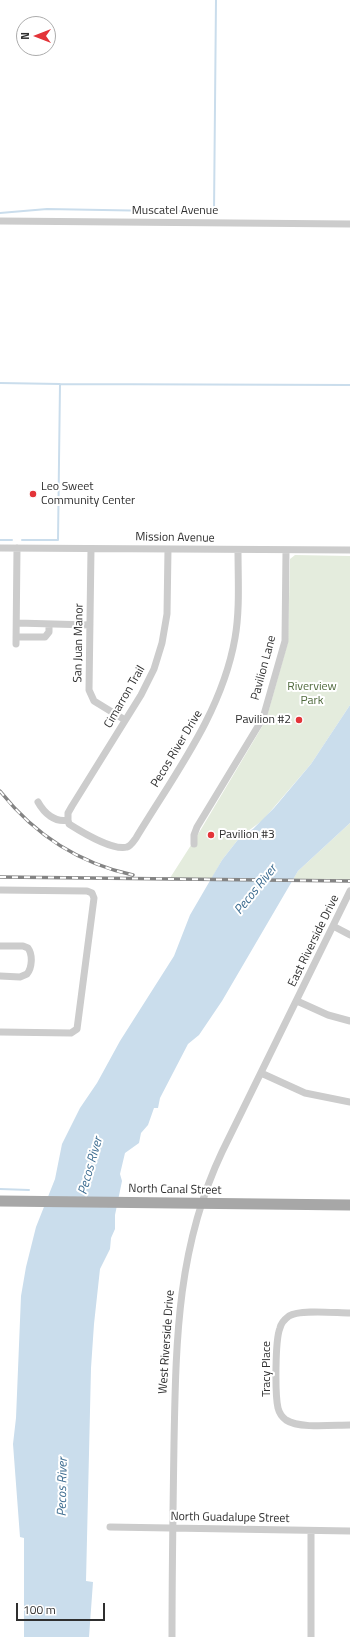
<!DOCTYPE html>
<html>
<head>
<meta charset="utf-8">
<style>
  body { margin:0 }
  #map { position:relative; width:350px; height:1637px; overflow:hidden; background:#fff; font-family:"Titillium Web",sans-serif }
  canvas { display:block }
  .north { position:absolute; left:16px; top:16px; width:40px; height:40px; box-sizing:border-box; background:#fff; border:1px solid #acacac; border-radius:50%; rotate:270deg; font-size:11px; font-weight:700; line-height:16px; text-align:center; color:#2f2f2f }
  .north::after { content:''; display:block; margin:auto; width:14px; height:18px; background:#e33439; clip-path:polygon(50% 0,100% 100%,50% 72%,0 100%) }
  .scale { position:absolute; left:16px; top:1603px; width:89px; height:18px; box-sizing:border-box; border:2px solid #2f2f2f; border-top:0; padding-left:5px; font-size:12px; line-height:14px; white-space:nowrap; color:#2f2f2f; -webkit-text-stroke:3px #fff; paint-order:stroke }
</style>
</head>
<body>
<div id="map">
<canvas width="350" height="1637"></canvas>
<div class="north">N</div>
<div class="scale">100 m</div>
</div>
<script>
const ctx = document.querySelector('canvas').getContext('2d');
ctx.lineJoin = 'round';
function fillPath(path, color) {
  ctx.fillStyle = color;
  ctx.fill(path, 'evenodd');
}
function strokePath(path, color, width, dash) {
  ctx.strokeStyle = color;
  ctx.lineWidth = width;
  ctx.lineCap = dash ? 'butt' : 'round';
  ctx.setLineDash(dash || []);
  ctx.stroke(path);
}
function drawText(font, color, halo, rows, align = 'center') {
  ctx.font = font + ' "Titillium Web",sans-serif';
  ctx.lineWidth = 4;
  ctx.setLineDash([]);
  ctx.textBaseline = 'middle';
  ctx.strokeStyle = halo;
  ctx.fillStyle = color;
  for (const [text, x, y, turn = 0] of rows) {
    ctx.save();
    ctx.translate(x, y);
    ctx.rotate((+turn || 0) * Math.PI / 180);
    ctx.textAlign = isNaN(turn) ? turn : align;
    if (halo) ctx.strokeText(text, 0, 0);
    ctx.fillText(text, 0, 0);
    ctx.restore();
  }
}
fillPath(new Path2D(`
  M295 555 350 556V705L311 764 263 820 240 837 222 860 211 880 170 878 200 831 266 720 288 642 290 559Z
  M350 823V881H292L298 871Z`), '#e4ecdd');
fillPath(new Path2D(`
  M350 705V823L298 871 222 1001 199 1035 188 1044 160 1098 158 1108H154L148 1125 141 1133 139 1143 125 1153 120 1174 122 1181 115 1215V1229L111 1238 110 1249 100 1269 94 1324 91 1368 86 1581 93 1582 89 1637H24V1538L20 1537 13 1444 16 1418 21 1296 26 1267 36 1227 55 1179 62 1144 80 1108 97 1083 120 1041 174 956 190 915 222 860 240 837 253 829 274 808 311 764Z`), '#caddec');
strokePath(new Path2D(`
  M0 213 47 209 214 212 216 0
  M0 383 60 384 58 540H22
  M60 384 350 385
  M0 540H12
  M0 1189 29 1190`), '#caddec', 2);
strokePath(new Path2D(`
  M0 221 350 224
  M0 548 350 550
  M91 549 89 690 94 701 125 720
  M17 623 90 625
  M16 637H45L49 632V624
  M16 644 17 548
  M38 802C44 813 55 823 68 820
  M68 820 69 824C80 831 113 851 127 847 131 846 133 842 136 838 174 775 222 713 235 638 240 610 238 579 238 550
  M68 820V813L72 806 141 695 154 669 162 643 167 614 168 549
  M194 844V835L197 827 263 718 285 641 286 551
  M0 890 87 891 92 893 94 898 77 1029 71 1033 0 1032
  M333 926 350 935
  M0 946H23L28 948C33 955 32 968 27 974L20 977 0 976
  M297 1001 328 1015 350 1021
  M261 1073 305 1093 350 1102
  M350 1313C336 1313 300 1309 289 1316 285 1319 281 1323 280 1328 275 1340 275 1395 278 1408 279 1412 282 1417 286 1420 299 1429 334 1425 350 1425
  M110 1527 350 1531
  M172 1637C172 1572 173 1507 174 1443 176 1340 177 1247 222 1152L350 891
  M311 1637V1531`), '#ccc', 7);
strokePath(new Path2D(`
  M0 1201 350 1205`), '#a7a7a7', 11);
const rail = new Path2D(`
  M0 791C34 834 78 863 133 875
  M0 877 350 881`);
strokePath(rail, '#848484', 3.5);
strokePath(rail, '#fff', 2, [6]);
for (const [x, y, r, color] of [
  [33,494,4,"#e33439"],
  [299,720,4,"#e33439"],
  [211,835,4,"#e33439"]
]) {
  const dot = new Path2D();
  dot.arc(x, y, r, 0, 2 * Math.PI);
  ctx.fillStyle = color;
  ctx.fill(dot);
  strokePath(dot, '#fff', 1.5);
}
drawText('12px', '#2f2f2f', '#fff', [
  ["Muscatel Avenue",175,211],
  ["Mission Avenue",175,538,1],
  ["San Juan Manor",79,643,-89],
  ["Pavilion Lane",264,668,-75],
  ["Cimarron Trail",125,697,-60],
  ["Pecos River Drive",177,749,-59],
  ["East Riverside Drive",314,941,-64],
  ["North Canal Street",175,1190,1],
  ["West Riverside Drive",167,1342,-86],
  ["Tracy Place",267,1369,-90],
  ["North Guadalupe Street",230,1518,1]
]);
drawText('12px', '#2f2f2f', '#fff', [
  ["Leo Sweet",41,487],
  ["Community Center",41,501],
  ["Pavilion #2",291,720,"right"],
  ["Pavilion #3",219,835]
], 'left');
drawText('12px', '#506a3d', '#fff', [
  ["Riverview",312,687],
  ["Park",312,701]
]);
drawText('italic 13px', '#3e6d91', '#fff', [
  ["Pecos River",256,890,-51],
  ["Pecos River",91,1166,-74],
  ["Pecos River",63,1487,-89]
]);
</script>
</body>
</html>
